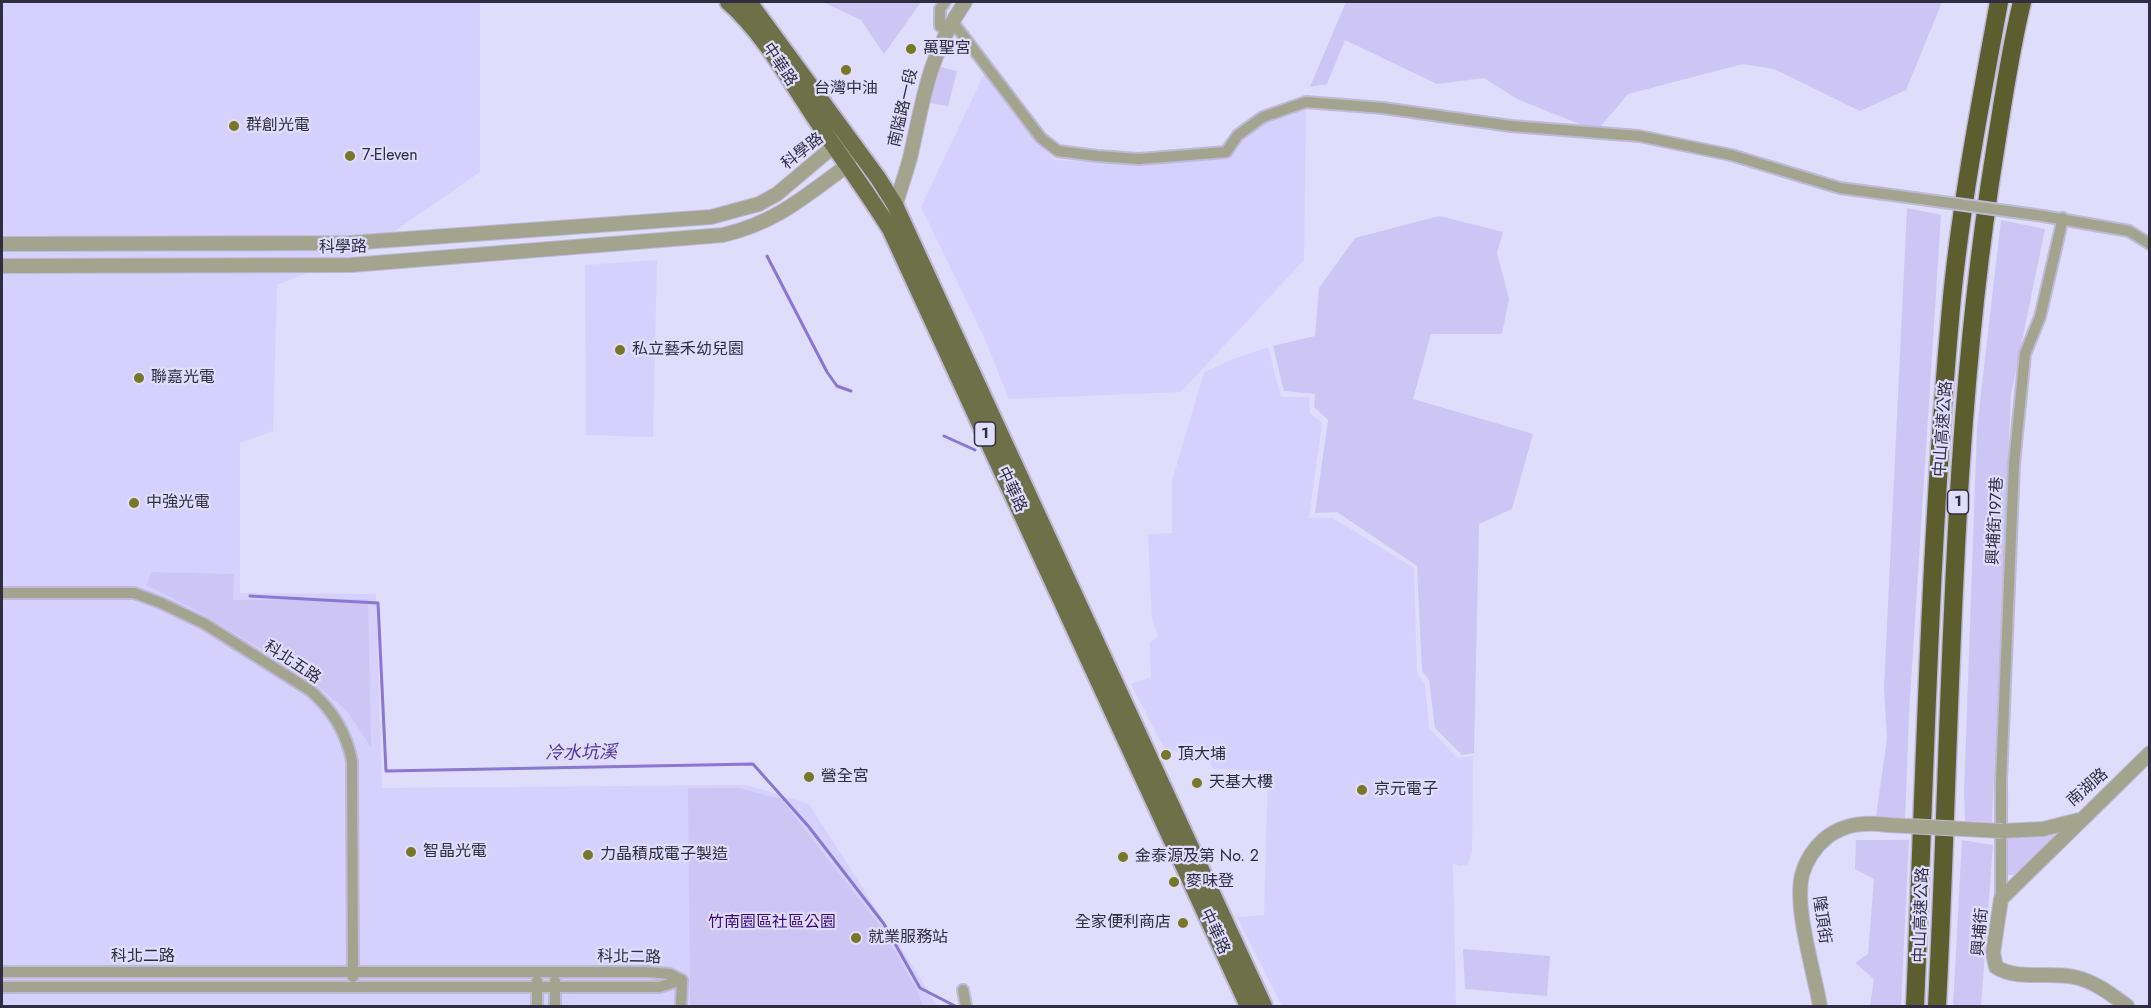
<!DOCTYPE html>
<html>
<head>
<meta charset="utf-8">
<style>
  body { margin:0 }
  #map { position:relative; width:2151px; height:1008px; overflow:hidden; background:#e0dcfb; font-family:Jost,sans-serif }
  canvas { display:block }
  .frame { position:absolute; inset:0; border:3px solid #302d41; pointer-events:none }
</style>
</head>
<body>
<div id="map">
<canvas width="2151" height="1008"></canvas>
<div class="frame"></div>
</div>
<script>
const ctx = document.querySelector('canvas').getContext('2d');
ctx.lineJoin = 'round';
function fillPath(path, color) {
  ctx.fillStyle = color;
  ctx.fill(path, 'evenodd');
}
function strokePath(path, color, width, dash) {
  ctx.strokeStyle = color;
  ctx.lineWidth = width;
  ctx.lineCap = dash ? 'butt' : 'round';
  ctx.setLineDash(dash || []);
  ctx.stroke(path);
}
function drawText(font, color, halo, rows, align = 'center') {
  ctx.font = font + ' Jost,"Noto Sans TC",sans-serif';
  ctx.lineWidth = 4.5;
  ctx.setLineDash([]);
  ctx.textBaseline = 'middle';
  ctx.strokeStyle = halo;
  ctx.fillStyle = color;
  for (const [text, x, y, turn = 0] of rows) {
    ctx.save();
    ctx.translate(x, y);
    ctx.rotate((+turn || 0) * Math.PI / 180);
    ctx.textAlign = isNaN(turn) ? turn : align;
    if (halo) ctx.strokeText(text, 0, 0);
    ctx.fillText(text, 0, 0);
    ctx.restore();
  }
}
fillPath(new Path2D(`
  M2 2H480V172L366 251 277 285 273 431 240 443V593L376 594 382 788 747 785 809 804 938 1006H2Z
  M985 72 1032 137 1055 160 1129 163 1231 156 1243 138 1264 123 1306 106 1304 260 1181 392 1009 399 983 335 921 207Z
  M657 260 653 437 586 435 585 265Z
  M1268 347 1281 397H1309L1310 413 1322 423 1309 518H1333L1414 568 1417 673 1425 684 1429 728 1457 758 1473 756 1472 852 1468 864 1460 866 1453 864 1456 1006H1282L1237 917 1264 915 1268 771 1213 769 1204 753 1165 750 1131 684 1151 677 1150 642 1158 636 1152 620 1148 534 1172 533V481L1204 372 1231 360Z`), '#d6d0fe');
fillPath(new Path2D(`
  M823 2H921L884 54 861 20Z
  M1346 2H1942L1906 90 1860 111 1774 69 1743 64 1628 94 1597 131 1517 99 1484 78 1437 84 1345 40 1327 84 1310 87Z
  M937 66 957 71 948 106 929 103Z
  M1907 208 1941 215 1909 714 1905 821 1876 816 1887 739 1884 688Z
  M1439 216 1503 232 1497 253 1509 299 1502 334H1431L1413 399 1533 434 1512 509 1479 524 1474 753 1462 755 1435 728 1429 680 1422 671 1417 566 1337 512 1315 513 1328 420 1314 407 1315 394 1284 391 1273 346 1315 336 1319 288 1355 238Z
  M2001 220 2045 229 2011 395 1992 822 1965 821 1964 793 1977 428Z
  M152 572 234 574 233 600 368 599 371 747 347 711 307 677 205 615 146 585Z
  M688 788H739L781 799 880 926 917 990 923 1006H690Z
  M2050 833 2055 836V840L2014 875H2008L2005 839Z
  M1856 840H1909L1901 1006H1870L1874 979 1855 963 1868 954 1874 879 1855 869Z
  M1962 840 1993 845 1981 1006H1953Z
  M1463 949 1550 956 1547 996 1465 989Z`), '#cdc6f5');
strokePath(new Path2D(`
  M767 256 827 372 837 386 851 391
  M944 436 975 450
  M250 596 378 603 386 771 753 764 809 827 884 924 920 988 955 1006`), '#8976d5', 3);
const minor = new Path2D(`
  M945 2 940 9V26L948 29
  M952 21 1041 138 1058 151 1097 156 1139 159 1226 152 1238 135 1263 117 1306 102 1383 108 1511 126 1639 136 1731 155 1840 188 1914 198
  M2043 216 2129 231 2150 244
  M2 593H134L161 603 205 624 311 691C333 711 346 732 352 761L353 977
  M2001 899V780L2014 464 2025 354 2040 317 2063 218
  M2 972H648L670 974 682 980
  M537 981V1006
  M555 981V1006
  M2 987H659L682 980
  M963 990 966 1006
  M681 1006 682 980`);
const tertiary = new Path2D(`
  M894 212C898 194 905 177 910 158 924 97 928 56 965 2
  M2 244 349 243 711 217 759 204 777 194 834 146H844
  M2 266 351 265 723 235C777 222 804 197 848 165L850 157
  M2002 831 2043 829 2079 820
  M1820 1006C1814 971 1794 908 1802 875 1806 860 1815 847 1827 837 1846 823 1866 822 1888 825
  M2127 1006C2111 994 2094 981 2074 977 2048 971 2018 981 1996 967L1993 953 2001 899 2150 753`);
const primary = new Path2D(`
  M728 2C763 33 787 76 813 115 838 153 866 190 890 229L1248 1006
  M749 2 878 178 895 205 1264 1006`);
const motorway = new Path2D(`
  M1915 1006C1925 770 1930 533 1952 297 1962 198 1981 100 1999 2
  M1937 1006C1952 721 1949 434 1995 151 2003 101 2010 51 2022 2`);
strokePath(minor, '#bdb9d6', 14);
strokePath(tertiary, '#bdb9d6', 16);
strokePath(primary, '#bdb9d6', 20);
strokePath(motorway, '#bdb9d6', 21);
strokePath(minor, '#a2a48e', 10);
strokePath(tertiary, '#a2a48e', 14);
strokePath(primary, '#6e7048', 16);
strokePath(motorway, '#5c5e2e', 18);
const minorBridge = new Path2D(`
  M1914 198 2043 216`);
const tertiaryBridge = new Path2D(`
  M1888 825 2002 831`);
strokePath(minorBridge, '#bdb9d6', 14, []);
strokePath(tertiaryBridge, '#bdb9d6', 16, []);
strokePath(minorBridge, '#a2a48e', 10);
strokePath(tertiaryBridge, '#a2a48e', 14);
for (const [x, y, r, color] of [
  [911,49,6,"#777922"],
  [846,70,6,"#777922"],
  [234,126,6,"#777922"],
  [350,156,6,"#777922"],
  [620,350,6,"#777922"],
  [139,378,6,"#777922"],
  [134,503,6,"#777922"],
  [1166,755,6,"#777922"],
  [809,777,6,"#777922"],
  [1197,783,6,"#777922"],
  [1362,790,6,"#777922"],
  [411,852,6,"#777922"],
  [588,855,6,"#777922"],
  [1123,857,6,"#777922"],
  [1174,882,6,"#777922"],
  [1183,923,6,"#777922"],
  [856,938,6,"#777922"]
]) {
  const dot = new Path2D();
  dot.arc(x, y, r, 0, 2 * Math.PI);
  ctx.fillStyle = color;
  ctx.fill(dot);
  strokePath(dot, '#e0dcfb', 2);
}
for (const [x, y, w] of [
  [985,434,21],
  [1958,502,21]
]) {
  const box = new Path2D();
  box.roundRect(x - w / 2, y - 12, w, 24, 4.5);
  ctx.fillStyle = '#e0dcfb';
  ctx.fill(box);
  strokePath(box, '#302d41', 1.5);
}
drawText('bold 15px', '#302d41', null, [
  ["1",985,434],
  ["1",1958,502]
]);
drawText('16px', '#302d41', '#e0dcfb', [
  ["萬聖宮",923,49],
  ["台灣中油",846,89,"center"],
  ["群創光電",246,126],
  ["7-Eleven",362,156],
  ["私立藝禾幼兒園",632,350],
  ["聯嘉光電",151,378],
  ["中強光電",146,503],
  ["頂大埔",1178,755],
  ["營全宮",821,777],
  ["天基大樓",1209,783],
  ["京元電子",1374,790],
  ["智晶光電",423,852],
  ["力晶積成電子製造",600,855],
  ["金泰源及第 No. 2",1135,857],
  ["麥味登",1186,882],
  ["全家便利商店",1171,923,"right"],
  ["就業服務站",868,938]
], 'left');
drawText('16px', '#302d41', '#e0dcfb', [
  ["中華路",779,65,56],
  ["南隘路一段",904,108,-77],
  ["科學路",803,152,-38],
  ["科學路",343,248,-1],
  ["中山高速公路",1944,429,-86],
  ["中華路",1011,490,65],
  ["興埔街197巷",1996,521,-87],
  ["科北五路",292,663,33],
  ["南湖路",2088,788,-41],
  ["中山高速公路",1922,915,-88],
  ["隆頂街",1821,920,82],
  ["中華路",1214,932,65],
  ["興埔街",1981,932,-85],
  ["科北二路",143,957],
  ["科北二路",629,958,1]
]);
drawText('16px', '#3a0880', '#e0dcfb', [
  ["竹南園區社區公園",772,923]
]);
drawText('italic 18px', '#5534a5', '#e0dcfb', [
  ["冷水坑溪",581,754,-1]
]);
</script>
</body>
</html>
